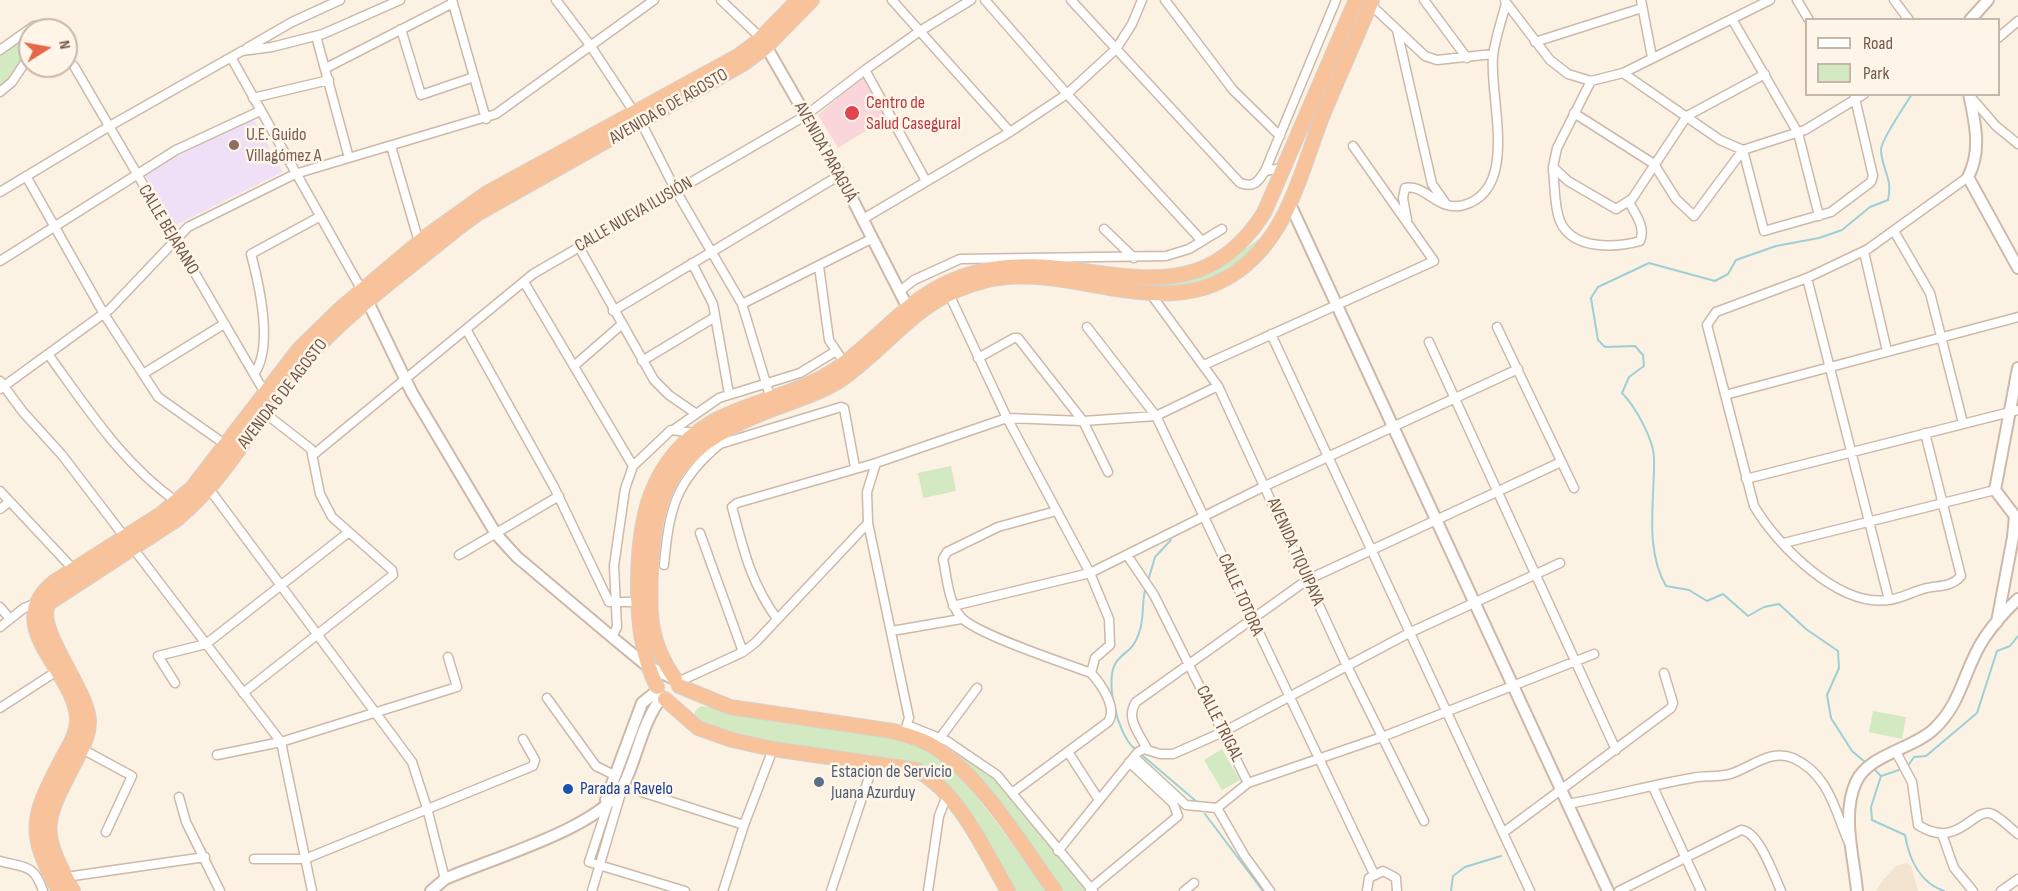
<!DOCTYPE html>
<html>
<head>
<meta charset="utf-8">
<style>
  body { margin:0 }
  #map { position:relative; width:2018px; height:891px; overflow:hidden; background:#fcf2e3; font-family:"Sofia Sans Condensed",sans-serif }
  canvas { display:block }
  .legend { position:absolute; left:1805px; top:18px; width:195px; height:78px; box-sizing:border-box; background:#fff6e9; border:2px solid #c7b7a9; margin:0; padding:8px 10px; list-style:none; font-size:18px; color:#745849 }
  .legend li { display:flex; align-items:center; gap:12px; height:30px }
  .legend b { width:30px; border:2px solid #c7b7a9 }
  .north { position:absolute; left:18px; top:18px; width:60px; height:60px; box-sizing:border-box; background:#fff6e9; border:2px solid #c7b7a9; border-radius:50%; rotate:79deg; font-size:16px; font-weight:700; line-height:24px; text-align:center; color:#745849 }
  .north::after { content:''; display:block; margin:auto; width:21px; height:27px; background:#e56948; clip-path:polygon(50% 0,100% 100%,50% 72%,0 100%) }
</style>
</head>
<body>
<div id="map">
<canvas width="2018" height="891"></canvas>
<ul class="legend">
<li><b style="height:8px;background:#fff"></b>Road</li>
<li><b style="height:16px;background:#d2e9c1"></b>Park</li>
</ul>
<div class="north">N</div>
</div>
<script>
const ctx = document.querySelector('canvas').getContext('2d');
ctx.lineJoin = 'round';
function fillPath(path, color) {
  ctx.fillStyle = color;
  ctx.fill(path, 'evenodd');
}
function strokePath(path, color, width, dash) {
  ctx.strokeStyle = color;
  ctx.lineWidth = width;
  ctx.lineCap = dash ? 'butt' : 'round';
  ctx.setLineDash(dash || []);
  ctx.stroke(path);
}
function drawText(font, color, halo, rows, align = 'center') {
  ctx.font = font + ' "Sofia Sans Condensed",sans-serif';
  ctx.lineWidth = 5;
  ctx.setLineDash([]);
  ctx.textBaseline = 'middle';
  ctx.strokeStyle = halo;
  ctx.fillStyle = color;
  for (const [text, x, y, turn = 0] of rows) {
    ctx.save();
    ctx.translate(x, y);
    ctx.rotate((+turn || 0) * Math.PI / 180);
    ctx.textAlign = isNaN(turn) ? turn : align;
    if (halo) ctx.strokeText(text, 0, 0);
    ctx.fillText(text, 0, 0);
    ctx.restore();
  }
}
fillPath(new Path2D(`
  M1906 863 1911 866 1918 891H1876L1882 881 1896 866Z`), '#f3e3d1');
fillPath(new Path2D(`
  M253 118 283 172 176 225 144 173Z`), '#efe0f8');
fillPath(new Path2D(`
  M861 78H865L887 118 838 148 818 115Z`), '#fad6db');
fillPath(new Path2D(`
  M30 30V55L0 92V50Z
  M1278 214 1260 245 1230 272 1179 289 1108 282 1088 275 1137 281 1235 256 1260 238Z
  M951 466 956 491 923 498 918 473Z
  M701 706 895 738 929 750 965 781 1048 891H1013L936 778 730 735 694 719 695 711Z
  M1873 711 1906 717 1902 739 1869 732Z
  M1222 749 1240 780 1222 790 1204 760Z
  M955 753 991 776 1090 891H1063L989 789Z`), '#d2e9c1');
strokePath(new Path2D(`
  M1148 581 1155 557 1171 540
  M1134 748C1118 735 1103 678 1117 661 1127 649 1133 651 1139 633 1145 618 1141 601 1146 586
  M1143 756 1197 802
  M1865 762 1852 751 1831 718 1827 695 1839 668 1838 651 1806 629 1779 604 1764 607 1748 616 1723 594 1707 601 1689 590 1666 586C1644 548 1655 500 1654 458 1654 440 1635 406 1622 393L1629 377 1644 366 1643 355 1635 346 1605 347 1598 340 1591 298 1598 287 1649 263 1715 281 1728 274 1736 260 1776 246 1819 238 1842 230 1870 207 1888 200C1893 177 1882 171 1881 150 1880 141 1906 104 1912 94
  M1907 767 1914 757 1926 756 1977 713 1997 651 2010 646 2018 636
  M1875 770 1881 776
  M1899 770 1881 776 1871 807 1872 820 1905 835C1909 859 1920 883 1944 891
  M1205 814 1263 891
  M1451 891 1453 876 1465 867 1501 856`), '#9ecfd7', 2);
const minor = new Path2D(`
  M452 0 486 119
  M556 0 590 45 642 124 676 191 742 304 772 403
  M721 0 761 38
  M892 0 1010 132
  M985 0 1067 94 1202 241
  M1071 0 1240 183C1254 188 1258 182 1265 171L1276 169 1283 171
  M1165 0 1233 90 1280 136
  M1424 0 1467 58
  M1641 0 1652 57
  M1797 0 1809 20
  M1894 0 1909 20
  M1505 1 1550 60 1568 74 1591 81 1623 73 1770 0
  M1370 4 1425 56 1437 60 1493 54
  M1732 19 1798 133 1819 216
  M401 29 421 95 474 77
  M1397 30 1432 184 1446 204
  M316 36 349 158
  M1998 38 2018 21
  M1535 42 1642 8
  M247 48 292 22 340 0
  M0 50 34 26H41L43 30
  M232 59 364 294
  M74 66 265 393
  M326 68 453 3
  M865 70 926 181
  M1623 73 1720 140 1743 150 1805 130 1864 94
  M1591 81 1557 148 1553 167 1568 181 1616 209 1632 199 1687 116 1765 74
  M0 92 12 82 30 55
  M1970 96 1996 126 2018 144
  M253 98 329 80
  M1574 113 1654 164 1676 199 1694 216 1743 150
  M391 146 419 242
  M1743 150 1764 231 1831 212 1871 182 1873 176 1854 94
  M1553 170C1555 186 1554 206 1560 221 1572 250 1615 248 1640 241 1646 227 1635 214 1629 202
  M1265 171 1336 0
  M26 176 104 314 158 397 226 445
  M0 192 108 127 242 51 272 47 323 34 400 0
  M863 219 1010 132 1067 94 1116 49 1132 24 1142 0
  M1407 220 1403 198 1405 188C1425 183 1438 213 1464 205 1520 189 1489 98 1493 56 1495 38 1502 20 1506 3
  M1104 229 1134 258
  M1894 231 1930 293 1963 423
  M579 247 654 380 669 395 695 413
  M1864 252 1887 351
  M0 261 176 150 260 111
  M692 263 713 304 729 394
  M819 266 829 340 839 355
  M1807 278 1889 600
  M524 282 633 466
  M900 291 914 280 960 259 1166 256 1189 249 1222 229
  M1150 293 1218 386 1346 664 1424 821
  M949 294 1007 418 1090 573 1109 619 1110 645 1095 658 1091 673
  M742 304 873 238
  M613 311 840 175
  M1087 327 1156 416 1374 874
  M1497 327 1574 488
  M466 329 554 487 609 602H638
  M1271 334 1530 891
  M1429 342 1616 750
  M48 354C87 408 122 463 177 502
  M978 358 1014 338H1018L1083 421 1108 472
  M642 361 715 317
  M1204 365 1434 261 1353 146
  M574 366 621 325
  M143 374 224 324
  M254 374C274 347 259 284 251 254L319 217
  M0 381 23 412 62 455 281 742 312 891
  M0 389 110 309 188 227 295 174 496 114 654 0
  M1725 395 2018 317
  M676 428 719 398 800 373 836 351
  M1925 433 1961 576C1951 588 1937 585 1923 589 1912 592 1900 599 1888 600 1838 607 1777 545 1754 506L1707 325 1716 312 1807 278 1868 249 1968 177
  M313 455 533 274 805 116 865 70 920 31 971 0
  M876 463 867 492 868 523 909 718 904 734
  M1746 479 2018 410
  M207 486 412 762 427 808 445 879
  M0 491 74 570
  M0 509 9 502
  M700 533 743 652
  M1784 543 1995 490
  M459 555 559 496
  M1127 555 1154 595 1248 783
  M664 565C669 510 675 481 720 444L841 407 844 408 855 467
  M953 606 1090 573 1265 486 1518 369
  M0 607 10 619
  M777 619C750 581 744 551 732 507L737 503 876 463 1007 418 1083 421 1156 416 1218 386
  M0 627 24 608 36 603
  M892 631 961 619
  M612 637 617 627 614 566 625 489 633 466 671 430 696 433
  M678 682 743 652 756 642 868 523
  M175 683 158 656 206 644 349 532
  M243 693 393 575 392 570 332 517 320 494 311 449 266 414
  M547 698 596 766 616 776
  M0 708 57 671
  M907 725 947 741 997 775 1093 891
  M940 738 977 688
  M82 749 132 776 106 832
  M1147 749C1139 733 1125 718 1136 702L1307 580 1561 462
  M1068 752 1099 800
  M1896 752 1912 782 1918 825C1959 851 1973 806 1992 814 2000 817 2010 828 2018 834
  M217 755 281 742 457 687 448 657
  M1134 757 1186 805 1217 808
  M1653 787 1701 891
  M1012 793 1108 722C1118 708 1101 684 1091 673 1067 664 972 633 960 616 948 601 947 577 943 559L947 552 998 527 1056 511
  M179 797 186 822 220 891
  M608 804 589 862 685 891
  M1567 804C1609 797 1650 785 1692 778 1706 775 1720 778 1733 773 1753 766 1771 749 1793 758 1829 774 1835 811 1849 843
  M1504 832 1671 708 1673 703 1664 673
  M1942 834 1954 868 1973 891
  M1058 851 1138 752 1144 749 1160 754H1173L1223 732 1409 633 1560 563
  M254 859H305L533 766 535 760 523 739
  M0 861C24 868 34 863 43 891
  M66 877 205 857
  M1090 889 1178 816 1173 803 1129 762
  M592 891 623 786 744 825
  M723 891 744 825 773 749
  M831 891 874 762
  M928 891 939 816 947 795
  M1184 891 1194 883
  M1270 891 1244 855 1217 808 1248 783 1382 737 1594 654
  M1367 891 1369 878 1383 871 1396 878 1397 891
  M1619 891 1741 830C1759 831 1774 876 1781 891
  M2001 891 2018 879`);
const tertiary = new Path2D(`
  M1970 20 1988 0
  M763 41 840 175 911 314
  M1969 94C1975 122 1982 151 1968 177L2018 268
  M1290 204 1608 891
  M368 302 412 393 496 534 517 557 612 637 646 665 672 678
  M1997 622 2013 537 2015 516 1995 490 2018 368
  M606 800 642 703 657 691
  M431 891 445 879C489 859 601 828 623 786 638 756 641 724 662 697
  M1857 891C1854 857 1841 815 1856 782 1869 754 1913 749 1934 729 1963 702 1964 667 1985 637 1994 624 2006 610 2018 599`);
const trunk = new Path2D(`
  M675 679C649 642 649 614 651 570 654 475 687 442 773 409 796 400 821 393 842 379 895 341 918 296 988 280 1069 262 1158 322 1232 275 1287 240 1300 174 1322 117 1338 78 1356 39 1372 0
  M679 686 730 707 893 731C909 736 925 740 939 750 985 782 1022 846 1055 891
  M657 687C641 654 638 621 638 584 638 518 650 459 712 422 752 400 801 394 839 367 889 331 912 289 977 272 1084 244 1188 332 1264 213L1356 0
  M665 699 698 728 732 740 773 749 917 770C961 795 983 849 1008 891
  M59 891C24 829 33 815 64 755 71 743 78 731 77 717 73 669 0 626 54 582L161 514 192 488 299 349 341 308 424 238 487 193 738 56 757 42 798 0
  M73 891C40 830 43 824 74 764 81 751 89 737 89 721 88 689 33 627 49 603L176 520C230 476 258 414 303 363 348 311 406 271 458 228L477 214 743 64 766 47 812 0`);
strokePath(minor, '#cdb9a9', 11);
strokePath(tertiary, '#cdb9a9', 14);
strokePath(trunk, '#d8d0cc', 16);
strokePath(minor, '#fff', 8);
strokePath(tertiary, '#fff', 10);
strokePath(trunk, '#f8c29a', 14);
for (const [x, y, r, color] of [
  [852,113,8,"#e0444e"],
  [234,145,6,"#8d6e63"],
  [819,782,6,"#5c6f8a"],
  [568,789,6,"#1a4fb4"]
]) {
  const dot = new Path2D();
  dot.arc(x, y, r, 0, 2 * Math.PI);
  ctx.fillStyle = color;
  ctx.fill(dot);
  strokePath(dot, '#fff6e9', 2);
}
drawText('18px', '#be3a42', '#fff6e9', [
  ["Centro de",866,103],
  ["Salud Casegural",866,124]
], 'left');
drawText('18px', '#745849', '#fff6e9', [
  ["AVENIDA 6 DE AGOSTO",669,107,-30],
  ["AVENIDA PARAGUÁ",825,152,61],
  ["CALLE NUEVA ILUSIÓN",634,215,-30],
  ["CALLE BEJARANO",168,230,59],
  ["AVENIDA 6 DE AGOSTO",283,394,-52],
  ["AVENIDA TIQUIPAYA",1295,552,66],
  ["CALLE TOTORA",1240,595,66],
  ["CALLE TRIGAL",1219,724,63]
]);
drawText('18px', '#785e54', '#fff6e9', [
  ["U.E. Guido",246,135],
  ["Villagómez A",246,156]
], 'left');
drawText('18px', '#4e5e75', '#fff6e9', [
  ["Estacion de Servicio",831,772],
  ["Juana Azurduy",831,793]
], 'left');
drawText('18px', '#164399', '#fff6e9', [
  ["Parada a Ravelo",580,789]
], 'left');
</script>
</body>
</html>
